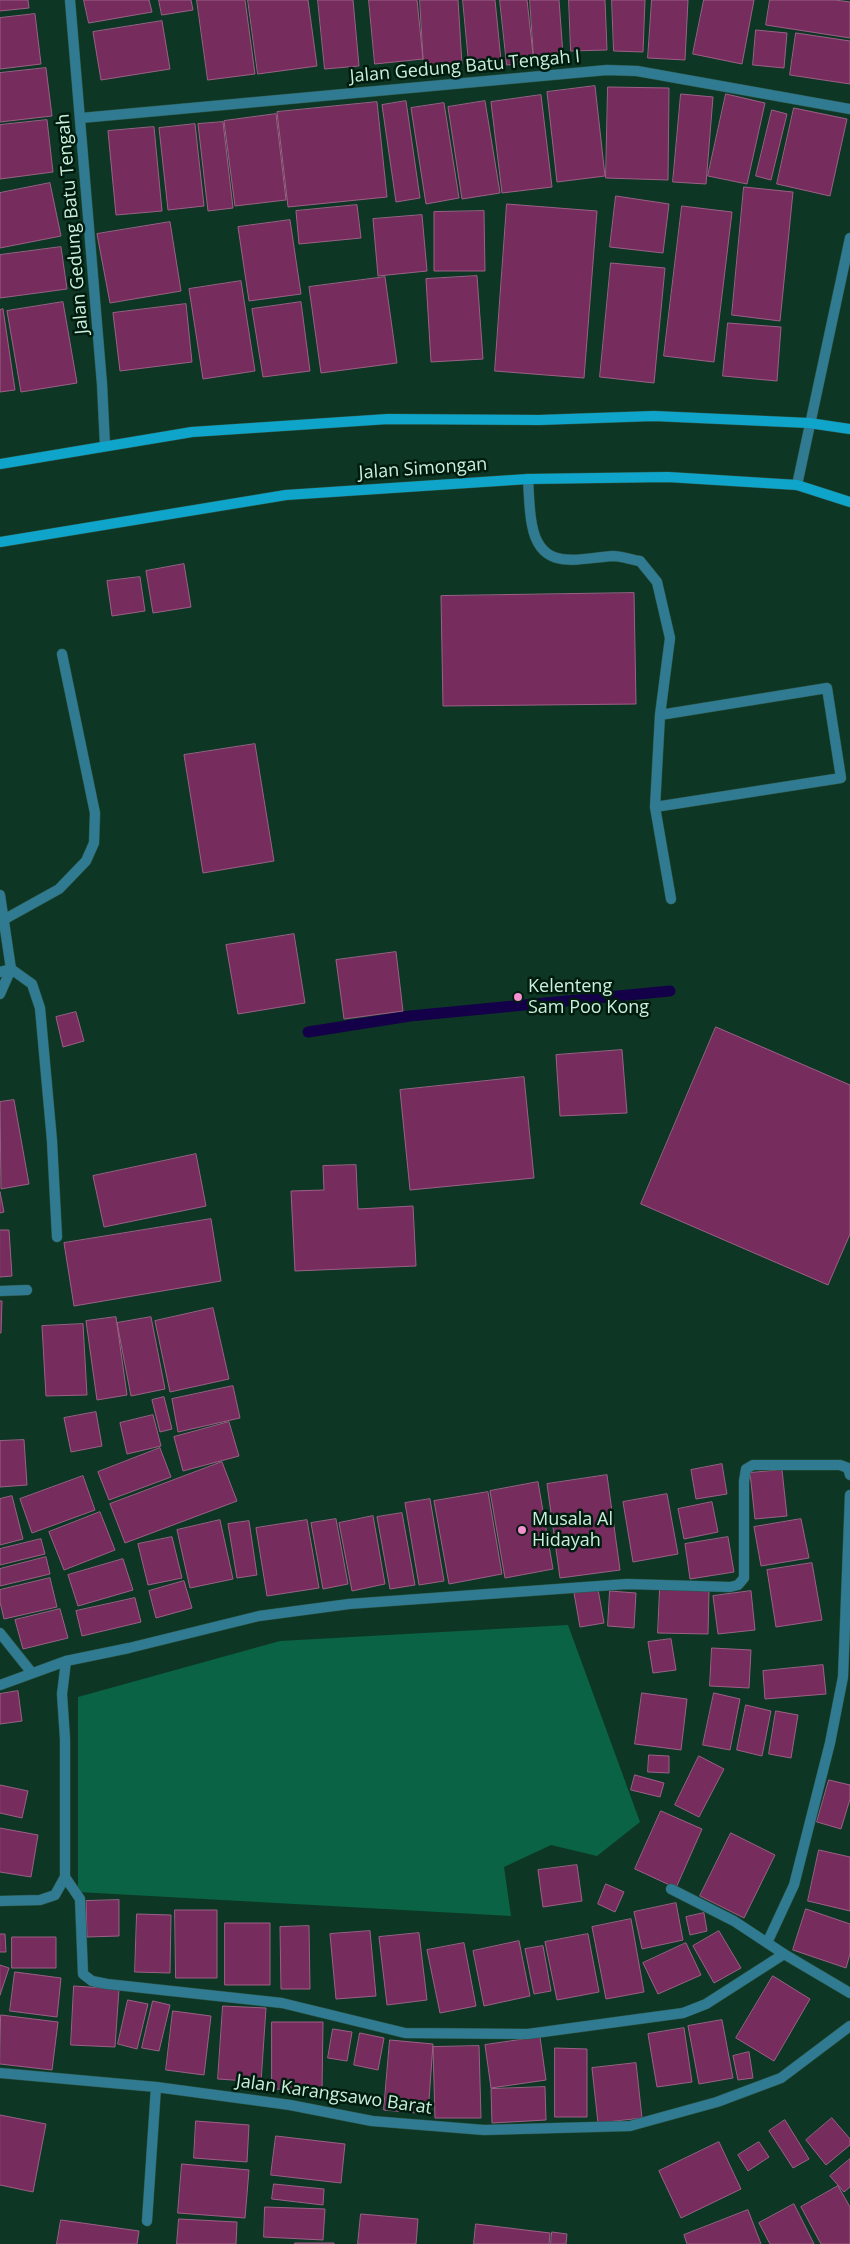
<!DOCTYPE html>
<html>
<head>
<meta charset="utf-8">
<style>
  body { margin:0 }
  canvas { display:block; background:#0d3625 }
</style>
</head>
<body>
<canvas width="850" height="2244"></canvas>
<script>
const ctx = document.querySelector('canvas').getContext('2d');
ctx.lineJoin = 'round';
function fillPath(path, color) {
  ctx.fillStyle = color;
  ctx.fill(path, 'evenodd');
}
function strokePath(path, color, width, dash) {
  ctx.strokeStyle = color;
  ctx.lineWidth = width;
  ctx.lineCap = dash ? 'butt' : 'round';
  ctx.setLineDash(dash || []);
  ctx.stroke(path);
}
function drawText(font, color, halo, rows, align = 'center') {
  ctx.font = font + ' "Open Sans",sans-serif';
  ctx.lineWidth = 5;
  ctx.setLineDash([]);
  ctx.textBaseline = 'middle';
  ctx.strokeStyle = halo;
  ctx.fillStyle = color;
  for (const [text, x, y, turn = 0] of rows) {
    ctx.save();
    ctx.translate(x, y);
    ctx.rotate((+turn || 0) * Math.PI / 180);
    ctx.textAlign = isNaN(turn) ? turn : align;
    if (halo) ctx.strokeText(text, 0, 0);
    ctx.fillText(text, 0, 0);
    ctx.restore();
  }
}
fillPath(new Path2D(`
  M568 1625 640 1822 597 1856 551 1845 504 1867 511 1916 78 1892V1697L280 1641Z`), '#0a6344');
strokePath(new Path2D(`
  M308 1032 410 1016 670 991`), '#140048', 11);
const building = new Path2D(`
  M0 0H28L29 8 0 11Z
  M84 0H149L152 12 89 23Z
  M159 0H191L193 10 162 15Z
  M197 0H245L255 74 208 80Z
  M248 0H308L317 66 258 74Z
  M318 0H353L359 66 325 69Z
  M369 0H417L423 59 375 64Z
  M420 0H458L462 64 424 67Z
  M463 0H495L501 60 469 63Z
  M500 0H527L534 63 507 65Z
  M530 0H559L563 55 534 57Z
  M569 0H605L607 50 571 51Z
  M612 0H645L643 52 614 51Z
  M652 0H688L685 60 648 58Z
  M704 0H754L742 64 693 54Z
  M770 0H835L850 2V38L766 25Z
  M35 14 41 64 0 69V18Z
  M162 21 170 69 101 80 93 32Z
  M756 30 787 33 784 68 753 65Z
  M796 33 850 41V84L790 75Z
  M46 68 52 116 0 122V73Z
  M595 86 605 176 557 182 547 92Z
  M608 87 669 88 668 180 606 178Z
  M681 94 713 97 706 184 673 182Z
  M726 94 765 103 747 184 708 176Z
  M541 95 552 187 502 193 491 102Z
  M406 101 420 198 396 202 382 105Z
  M485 101 500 193 462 199 448 107Z
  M377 102 387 197 288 207 277 112Z
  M444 103 459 198 426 204 411 108Z
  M794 108 847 119 830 196 777 184Z
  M772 110 787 114 771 180 756 176Z
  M276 114 286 200 235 206 224 121Z
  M47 120 53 172 0 179V125Z
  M223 122 233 208 208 211 198 124Z
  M195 124 204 206 168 210 159 128Z
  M154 127 162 211 116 215 108 131Z
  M50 183 61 236 0 248V193Z
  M744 187 793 192 780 321 732 315Z
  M616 196 669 204 663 253 610 247Z
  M507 204 597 211 584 378 495 371Z
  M357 205 361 238 299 244 296 211Z
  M682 206 732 212 714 362 664 356Z
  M484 211 485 271H434V212Z
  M422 215 427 271 378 276 373 219Z
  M290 220 301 294 249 301 238 227Z
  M170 222 181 291 110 303 97 234Z
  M61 247 67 289 0 298V255Z
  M611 263 665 268 654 383 600 377Z
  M477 276 483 359 431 362 426 279Z
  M385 277 397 363 321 373 309 287Z
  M241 281 255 371 203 379 189 289Z
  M63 302 77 383 21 392 7 311Z
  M301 302 310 371 263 377 252 309Z
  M186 304 192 362 120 371 113 313Z
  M3 309 15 390 0 392V310Z
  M728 323 781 327 777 381 723 376Z
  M184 564 191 607 153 613 146 571Z
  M140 577 145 611 112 616 107 581Z
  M634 593 636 704 443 706 441 596Z
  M255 744 274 861 203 873 184 755Z
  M294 934 305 1003 238 1014 226 945Z
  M396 952 403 1011 344 1019 336 960Z
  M76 1012 84 1041 63 1047 56 1017Z
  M716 1027 850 1085V1234L828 1285 641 1204Z
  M622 1050 627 1113 560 1116 556 1055Z
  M524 1077 534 1178 410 1190 400 1090Z
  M14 1100 29 1184 1 1189 0 1102Z
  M196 1154 206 1206 104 1227 93 1176Z
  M356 1165 358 1209 413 1206 416 1266 295 1271 291 1191 324 1190 323 1166Z
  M0 1192 4 1212 0 1213Z
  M211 1219 221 1281 74 1306 64 1243Z
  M0 1230H9L12 1276 0 1277Z
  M0 1301H2L1 1333H0Z
  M213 1308 229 1379 170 1392 155 1321Z
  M116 1317 127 1395 97 1400 86 1321Z
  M151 1317 165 1389 131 1396 117 1323Z
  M83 1324 87 1395 46 1396 42 1326Z
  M233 1386 240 1418 178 1432 172 1399Z
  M164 1397 172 1429 160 1432 152 1400Z
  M96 1412 102 1446 71 1452 64 1418Z
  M153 1415 161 1446 127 1454 120 1423Z
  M229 1422 239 1456 183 1471 174 1437Z
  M24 1440 27 1485 0 1487V1441Z
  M160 1448 171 1477 109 1500 98 1472Z
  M222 1462 237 1501 125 1543 110 1504Z
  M722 1464 727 1494 696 1499 691 1470Z
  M782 1470 787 1516 755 1519 750 1473Z
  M607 1475 620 1570 560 1578 547 1484Z
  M83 1476 95 1510 32 1533 20 1499Z
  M538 1482 553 1569 505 1578 490 1491Z
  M488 1492 502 1574 449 1584 434 1501Z
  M667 1494 678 1554 633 1562 623 1502Z
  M12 1496 23 1539 0 1545V1499Z
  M430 1499 444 1581 419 1585 405 1503Z
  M712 1502 718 1532 684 1539 678 1509Z
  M100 1512 115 1550 64 1570 49 1532Z
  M402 1513 415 1585 390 1589 377 1517Z
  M373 1516 385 1584 352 1591 339 1523Z
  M336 1519 348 1584 323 1589 311 1523Z
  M801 1519 809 1558 761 1566 754 1527Z
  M220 1520 233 1579 190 1588 177 1530Z
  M307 1520 319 1588 267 1596 256 1528Z
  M249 1521 257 1575 237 1578 228 1524Z
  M172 1537 182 1578 148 1585 138 1544Z
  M728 1537 734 1572 690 1579 685 1544Z
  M41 1539 45 1554 0 1565V1549Z
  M46 1557 50 1574 0 1586V1569Z
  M123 1559 133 1590 78 1606 68 1575Z
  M812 1563 822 1620 776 1627 767 1570Z
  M50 1578 57 1607 4 1619 0 1602V1590Z
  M184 1581 192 1608 156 1618 149 1591Z
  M598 1589 604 1623 580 1627 574 1593Z
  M660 1589 709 1591 708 1634 658 1633Z
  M610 1591 636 1593 634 1628 608 1626Z
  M751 1591 755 1630 718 1634 713 1596Z
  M135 1598 141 1622 82 1636 76 1611Z
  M60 1609 68 1638 23 1649 15 1620Z
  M671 1639 676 1670 653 1673 648 1642Z
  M712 1648 751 1650 749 1688 710 1686Z
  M823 1665 826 1694 765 1699 763 1671Z
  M18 1691 22 1721 0 1724V1694Z
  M642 1693 687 1699 681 1750 635 1744Z
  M714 1693 740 1699 730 1750 703 1745Z
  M746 1705 771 1711 762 1756 737 1750Z
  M776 1711 798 1715 791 1758 769 1754Z
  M649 1755 669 1756V1773L648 1772Z
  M699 1756 724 1769 699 1817 675 1805Z
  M635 1775 664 1783 660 1797 631 1790Z
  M829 1780 850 1785V1799L841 1829 817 1822Z
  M0 1785 28 1791 22 1818 0 1813Z
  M661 1811 702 1829 676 1888 635 1869Z
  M0 1828 38 1835 31 1877 0 1872Z
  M731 1833 775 1855 744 1918 700 1896Z
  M819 1850 850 1857V1911L808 1901Z
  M577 1865 582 1901 543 1907 538 1870Z
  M606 1884 624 1892 615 1912 598 1904Z
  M119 1900V1936L87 1937 86 1901Z
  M676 1903 683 1940 642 1949 634 1912Z
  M806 1909 850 1924V1954L846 1968 793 1950Z
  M175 1910H217V1978H176Z
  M704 1913 707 1931 690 1935 686 1917Z
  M137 1914 171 1915 170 1973 135 1972Z
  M631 1919 644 1992 606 1999 592 1927Z
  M225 1923H270V1985H225Z
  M309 1926 310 1989H281L280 1927Z
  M370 1931 376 1996 336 1999 330 1934Z
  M719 1931 741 1968 714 1983 693 1946Z
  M419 1933 427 2000 387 2005 379 1937Z
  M0 1934H5L6 1952H0Z
  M588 1934 599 1992 557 2000 545 1942Z
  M12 1937H56V1968H12Z
  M519 1941 530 1996 484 2006 473 1951Z
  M464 1943 476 2006 440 2013 427 1950Z
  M686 1943 701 1975 658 1994 643 1963Z
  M543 1946 551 1991 534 1994 525 1949Z
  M0 1965 9 1968 0 1995Z
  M15 1972 61 1978 57 2017 10 2011Z
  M773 1976 810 1999 774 2061 736 2038Z
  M74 1986 119 1989 115 2047 71 2045Z
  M128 2000 148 2004 137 2049 118 2044Z
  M153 2001 170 2005 159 2051 142 2048Z
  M223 2006 266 2008 261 2082 218 2079Z
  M173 2011 211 2016 204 2075 166 2070Z
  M1 2015 58 2022 52 2070 0 2064Z
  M722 2020 733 2078 699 2084 688 2026Z
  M272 2022H323L322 2090 272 2089Z
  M684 2028 692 2082 657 2087 648 2034Z
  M333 2029 352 2032 347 2061 328 2058Z
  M360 2033 384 2038 378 2070 354 2065Z
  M540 2037 546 2080 491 2088 485 2045Z
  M390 2040 433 2044 428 2114 384 2110Z
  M479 2046 481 2118H435L433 2047Z
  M555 2048 587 2049V2117H555Z
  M749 2052 753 2078 738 2080 733 2056Z
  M636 2063 642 2118 598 2123 592 2068Z
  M545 2087 546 2120 492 2123 491 2089Z
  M0 2115 46 2124 33 2192 0 2185Z
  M832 2118 850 2139V2145L826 2165 806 2140Z
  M785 2120 809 2159 793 2168 769 2131Z
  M196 2121 249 2125 247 2162 194 2158Z
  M276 2136 345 2144 341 2183 271 2175Z
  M719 2142 741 2189 681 2218 659 2171Z
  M759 2142 769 2157 748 2171 738 2155Z
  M850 2159V2187L844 2192 830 2176Z
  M182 2164 249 2170 245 2218 178 2213Z
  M274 2184 324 2189 323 2205 272 2199Z
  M838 2186 850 2207V2244H821L801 2207Z
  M794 2204 814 2244H770L759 2223Z
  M265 2207 325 2209 323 2240 264 2237Z
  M748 2210 761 2244H687L684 2235Z
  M361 2214 418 2219 416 2244H358Z
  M179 2219 237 2222 236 2244H177Z
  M61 2220 139 2231 137 2244H57Z
  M476 2224 550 2233 549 2244H474Z
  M552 2232 567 2234 566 2244H551Z
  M295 2243H334V2244H295Z`);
fillPath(building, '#762d5e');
strokePath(building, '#9b6085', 1);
const lane = new Path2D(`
  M528 479C529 494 529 510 532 525 541 573 578 558 613 556 622 556 632 560 640 561L657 582 670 638 660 715 655 807 671 899
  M655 807 841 778 827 688 660 715
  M0 895 11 969 0 994
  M5 919 59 889 86 861 94 843 95 813 62 654
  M0 972 11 969 32 984 40 1008 52 1141 57 1237`);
const street = new Path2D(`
  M70 0 102 384 105 446
  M81 118 607 70 637 71 850 109
  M797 485 850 238
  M0 1291 27 1290
  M0 1633 32 1673
  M0 1685 66 1661 129 1648 259 1616 349 1604 627 1584 730 1587 738 1585 744 1578V1481L746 1469 753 1465H840L848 1468 850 1475
  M65 1877 80 1899 83 1974 92 1981 107 1984 282 2003 405 2033 528 2034 683 2013 706 2004 784 1954
  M671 1889 734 1921 784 1954 850 1993
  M0 1901 40 1900 55 1895 65 1877V1739L62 1694 66 1661
  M767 1943 794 1885 830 1743 843 1677 850 1495
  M0 2073 156 2087 290 2105 372 2121 484 2130 630 2126 717 2102 781 2078 850 2026
  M147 2221 156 2087`);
const secondary = new Path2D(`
  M0 464 192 432 388 419 539 420 654 416 809 423 850 429
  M0 542 286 495 528 479 668 477 797 485 850 502`);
strokePath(lane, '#2b5442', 11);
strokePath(street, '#2b5442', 11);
strokePath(secondary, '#2b5442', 11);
strokePath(lane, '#307a92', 10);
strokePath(street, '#307a92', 10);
strokePath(secondary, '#0fa5cb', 10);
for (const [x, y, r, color] of [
  [518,997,5,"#f690d0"],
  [522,1530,5,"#f690d0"]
]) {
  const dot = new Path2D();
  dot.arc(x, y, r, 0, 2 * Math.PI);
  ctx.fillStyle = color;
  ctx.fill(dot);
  strokePath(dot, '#001c0f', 2);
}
drawText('18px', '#cbefdc', '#001c0f', [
  ["Jalan Gedung Batu Tengah I",465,67,-5],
  ["Jalan Gedung Batu Tengah",73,224,-95],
  ["Jalan Simongan",423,469,-4],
  ["Jalan Karangsawo Barat",334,2095,8]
]);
drawText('18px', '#cbefdc', '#001c0f', [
  ["Kelenteng",528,987],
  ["Sam Poo Kong",528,1008],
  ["Musala Al",532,1520],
  ["Hidayah",532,1541]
], 'left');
</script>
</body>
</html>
